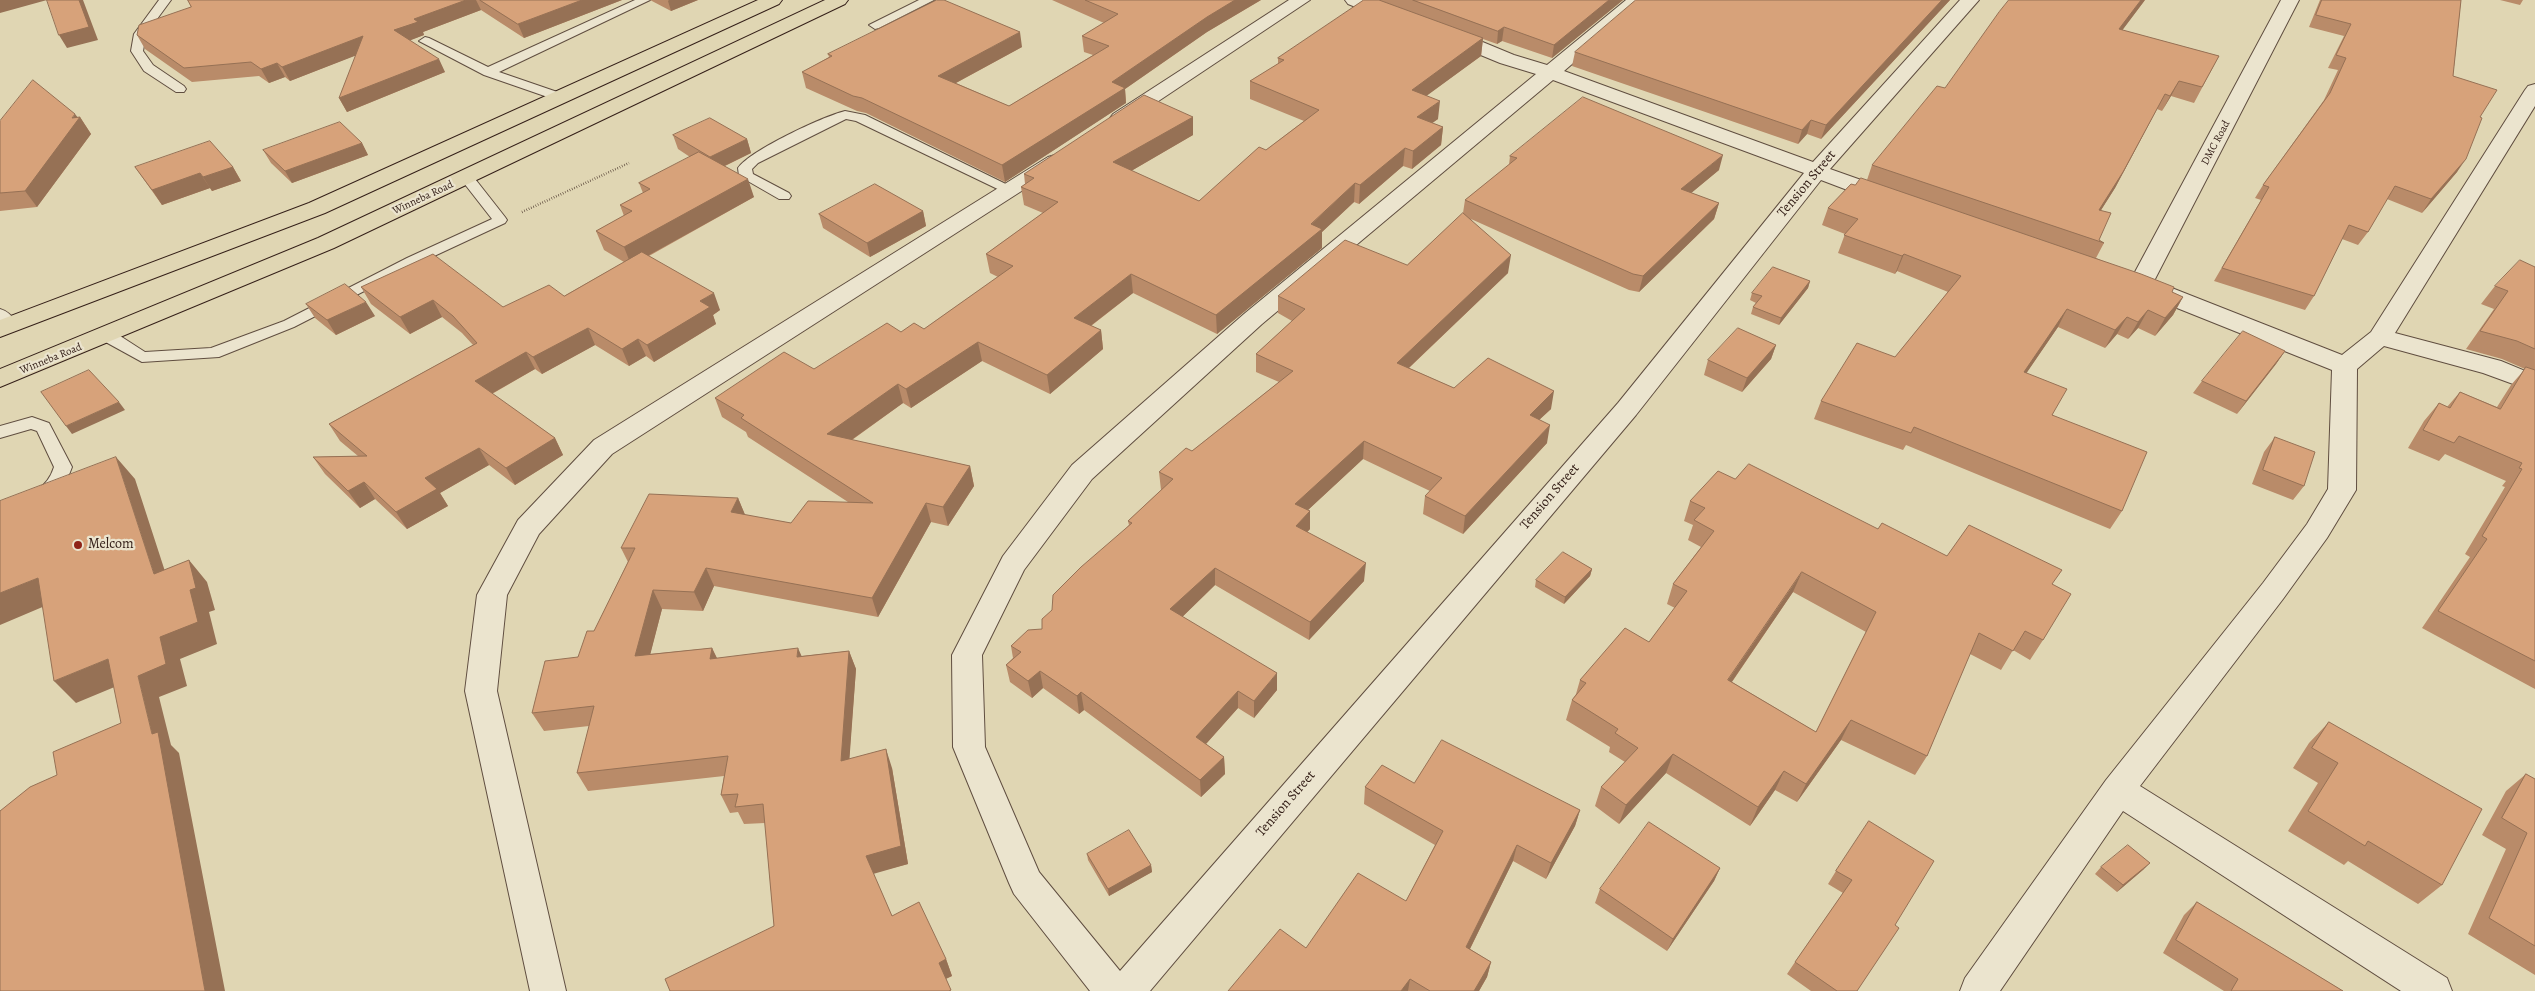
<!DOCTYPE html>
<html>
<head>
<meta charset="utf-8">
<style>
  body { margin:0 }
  canvas { display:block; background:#e0d6b3 }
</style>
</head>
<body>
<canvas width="2535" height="991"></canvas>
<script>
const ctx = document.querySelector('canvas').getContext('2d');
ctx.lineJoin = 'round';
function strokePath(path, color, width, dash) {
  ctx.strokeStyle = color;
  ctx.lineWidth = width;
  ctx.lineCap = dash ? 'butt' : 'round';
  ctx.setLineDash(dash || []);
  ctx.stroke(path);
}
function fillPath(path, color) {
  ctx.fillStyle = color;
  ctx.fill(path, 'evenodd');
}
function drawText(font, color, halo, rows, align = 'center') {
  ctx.font = font + ' Alegreya,serif';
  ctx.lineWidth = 4.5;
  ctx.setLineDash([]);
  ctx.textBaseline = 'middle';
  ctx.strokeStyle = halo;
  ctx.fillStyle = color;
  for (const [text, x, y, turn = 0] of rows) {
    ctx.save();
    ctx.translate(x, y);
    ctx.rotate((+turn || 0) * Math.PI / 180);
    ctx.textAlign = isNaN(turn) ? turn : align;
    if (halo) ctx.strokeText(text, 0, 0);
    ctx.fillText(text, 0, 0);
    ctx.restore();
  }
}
const service = new Path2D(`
  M159 0H171L146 34 143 51 153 65 184 86 186 89 184 92H176L144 71 131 51 134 34Z
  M635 0H650L499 72 566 95 568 98 566 101 562 102 484 75 419 41 425 37 429 38 488 67Z
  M919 0H934L879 28 875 29 869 25Z
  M845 111 865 115 1018 190 1011 194 1006 193 856 121 846 119 758 163 752 169 753 174 789 193 791 196 789 199H779L739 176 738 168C751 150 822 117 845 111Z
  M467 174 472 175 505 217 507 220 505 223 417 264 294 327 219 357 142 362 102 340 100 336 102 332H114L145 352 211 348 284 321 407 258 492 219 460 178Z
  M0 309C8 311 14 318 19 325L16 328H6L0 323Z
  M32 417 49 423 72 467C60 502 33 510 0 519V506C23 497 46 493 54 467L37 431 31 429 0 438V426Z`);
const minor = new Path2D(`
  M1289 0H1310L1127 122 1120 124 1113 122 1110 118 1113 114Z
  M1345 0H1370L1400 12 1403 16 1400 20H1388L1348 4Z
  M1626 0H1646L1564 71 1813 162 1960 0H1979L1830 169 1895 192 1898 197 1895 202 1887 204 1879 202 1821 180 1636 415 1150 991H1090L1014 894 1009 883 953 747 952 655 1003 556 1072 465 1244 314 1536 74 1500 63 1442 39 1440 35 1442 31H1456L1514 55 1547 65ZM1553 80 1804 173 1618 403 1120 971 1039 872 985 747 982 655 1024 570 1092 479 1262 324Z
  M2281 0H2299L2154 281 2342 355 2371 332 2525 90 2528 86 2535 84V106L2395 333 2501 361 2535 375V392L2483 373 2384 346 2357 369 2356 490 2327 538 2283 599 2140 786 2447 978 2452 991H2401L2123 811 2000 991H1960L1965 978 2106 780 2263 583 2307 524 2328 489 2332 370 2132 290 2128 285Z
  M1055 155 1062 157 1066 161 1062 165 612 454 539 534 507 595 497 691 566 991H530L465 691 477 595 518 520 594 440 1048 157Z`);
const trunk = new Path2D(`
  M758 0H782L779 4 325 213 0 337V320L309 203Z
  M825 0H848L845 4 334 248 0 387V369L318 238Z`);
strokePath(service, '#604e40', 2);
strokePath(minor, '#604e40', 2);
strokePath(trunk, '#352019', 2);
strokePath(new Path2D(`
  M522 212 629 163`), '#352019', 2.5, [0.5, 2]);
fillPath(service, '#ebe4ce');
fillPath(minor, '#ebe4ce');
fillPath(trunk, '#e0d6b3');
fillPath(new Path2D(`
  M188 0H622L524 38 481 10 423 32 424 35 410 40 445 72 347 112 339 98 356 55 290 81 285 77 269 83 259 76 192 82 145 49 137 35 191 7Z
  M650 0H698L671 11Z
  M1052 0H1261L1207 32 1125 89 1126 103 1005 182 866 113 857 111 806 88 802 72 829 57 828 54 1022 47 956 83 1009 106 1093 55 1084 52 1082 36 1104 23Z
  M1364 0H1623L1552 58 1502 41 1497 44 1483 39 1481 56 1427 95 1438 119 1432 123 1443 127 1441 145 1412 169 1403 166 1359 204 1354 202 1322 232V248L1217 334 1133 293 1091 326 1101 330 1103 349 1050 394 982 361 911 408 903 403 852 440 970 466 974 486 948 526 931 522 878 617 714 586 703 611 662 609 650 654 712 648 717 658 802 656 849 651 856 669 849 759 892 768 908 864 873 873 892 916 946 959 952 976 946 979 951 991H670L774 926 765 823 744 824 738 812 730 813 721 795 724 776 588 791 577 773 589 726 544 731 532 713 578 657 594 631 628 562 621 548 738 498 745 515 791 523 848 502 748 437 746 432 722 417 715 398 814 369 901 332 924 329 998 277 990 273 986 254 1043 213 1024 205 1021 187 1025 184 1024 174 1193 117V135L1131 171 1199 201 1304 121 1250 99V81L1278 64V58Z
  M1636 0H1950L1821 139 1807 134 1798 144 1572 66 1575 52Z
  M2145 0 2122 30 2219 56 2194 103 2171 96 2162 111 2157 109 2115 188 2101 210 2099 240 2104 243 2096 258 2183 297 2173 315 2155 336 2138 328 2128 339 2117 334 2105 348 2058 327 2026 373 2053 415 2122 511 2110 529 1906 445 1903 450 1814 419 1821 401 1895 357 1948 292 1897 271 1895 274 1838 253 1845 234 1822 225 1828 208 1867 180 1872 165 1945 88Z
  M2320 0H2461L2453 76 2480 117 2457 172 2422 213 2387 199 2368 232 2358 245 2342 239 2314 296 2305 310 2214 281 2261 200 2255 198 2263 185 2324 100 2338 70 2328 68 2344 36 2309 27Z
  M2500 0H2523L2520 5Z
  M80 117 91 134 37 207 0 211V121Z
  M673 135 747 139 751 153 725 166 754 197 649 256 720 310 713 315 716 324 654 362 646 356 629 366 595 345 542 374 535 369 492 394 555 438 563 455 515 485 489 465 440 493 448 506 407 529 375 499 360 508 325 474 313 457 358 456 340 441 329 424 473 345 462 333 442 317 410 334 371 304 361 287 503 307 564 296 624 262 604 250 596 231 624 216 620 205 643 193 639 183 690 157 678 149Z
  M362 143 368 155 292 183 271 163 263 150Z
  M1510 156 1719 170 1691 193 1719 203 1714 219 1639 292 1629 290 1471 219 1508 273 1409 368 1454 388 1551 409 1539 420 1547 443 1463 534 1423 514 1425 496 1430 491 1363 459 1308 510 1310 511V529L1307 532 1364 581 1309 640 1215 585 1182 617 1277 690 1254 718 1238 708 1206 744 1224 757 1225 774 1201 797 1084 710 1079 714 1043 688 1032 698 1010 682 1006 665 1013 658 1011 646 1042 629 1052 610 1129 525 1128 521 1161 490 1159 472 1192 451 1279 382 1256 372V354L1292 321 1278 313V296L1407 265 1463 213 1465 200 1509 165Z
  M135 167H233L241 181 212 191 210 188 162 205Z
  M923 211 926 226 870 257 823 228 819 214Z
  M2535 267V689L2422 628 2470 557 2465 554 2505 487 2502 486 2506 481 2445 454 2439 461 2408 448 2424 421 2439 403 2447 407 2460 392 2497 407 2511 385 2525 369 2502 359 2466 349 2494 309 2481 304 2495 286Z
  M1810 281 1808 288 1779 325 1751 314 1753 307 1756 303 1750 300 1752 293Z
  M306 304 375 316 336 335 315 318Z
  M1776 345 1771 359 1742 392 1704 375 1708 360Z
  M2285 351 2276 364 2237 414 2193 393 2202 381Z
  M2275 437 2304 486 2293 500 2252 484 2264 452Z
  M1735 479 1878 529 1947 556 2053 584 2043 640 2030 660 2013 650 2001 670 1970 654 1927 756 1915 775 1841 740 1797 802 1775 790 1750 826 1666 773 1619 824 1595 806 1601 787 1625 762 1609 752 1610 747 1566 720 1572 700 1576 694 1580 680 1649 642 1675 608 1667 604 1673 584 1701 547 1688 540 1693 525 1684 521 1690 501ZM1793 592 1866 632 1816 732 1732 682Z
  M1592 569 1590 576 1564 604 1535 587 1536 580Z
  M2329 722 2442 885 2418 904 2348 861 2344 865 2288 831 2318 783 2293 768 2309 743Z
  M2526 774 2535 779V975L2468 934 2506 849 2482 835 2506 791Z
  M1414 783 1580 810 1575 826 1546 879 1513 861 1470 949 1491 962 1487 977 1479 991H1228L1306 948 1406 901 1435 845 1364 804 1365 787Z
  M1869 821 1895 925 1857 991H1811L1787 974 1795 962 1843 893 1828 884 1836 871Z
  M1087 854 1151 865 1152 872 1109 896 1088 860Z
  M2101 867 2144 869 2117 892 2095 874Z
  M1720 868 1714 881 1667 951 1595 903 1600 889Z
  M2197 902 2343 991H2224L2163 953 2184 915Z`), '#b98b69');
fillPath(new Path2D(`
  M0 0H47L0 13Z
  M79 0H83L98 40 67 48 59 35Z
  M466 0H476L481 10 423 32 424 35 401 44 394 30 414 19Z
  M582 0H622L524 38 518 24Z
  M669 0H698L671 11 668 1Z
  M1235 0H1261L1207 32 1125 89 1126 103 1005 182 1002 165 1112 82 1207 17Z
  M1609 0H1623L1552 58 1554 45Z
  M1942 0H1950L1821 139 1826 125Z
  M2141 0H2145L2112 44 2119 29Z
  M1504 27 1502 41 1497 44 1498 31Z
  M1020 32 1022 47 941 91 938 76Z
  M363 36 370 50 290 81 282 67Z
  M1483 38 1481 56 1410 108 1412 90Z
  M439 59 445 72 347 112 339 98Z
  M277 63 285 77 269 83 261 69Z
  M2179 81 2171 96 2162 111 2170 96Z
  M1440 101 1438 119 1415 135 1417 117Z
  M2157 109 2115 188 2091 226 2099 210Z
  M75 114 79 119 80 117 91 134 37 207 25 191Z
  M1193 117V135L1114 181 1113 162Z
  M1811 120 1807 134 1798 144 1802 130Z
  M1443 127 1441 145 1412 169 1413 151Z
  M747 139 751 153 714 171 710 157Z
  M362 143 368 155 292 183 285 171Z
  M1405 148 1403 166 1359 204 1360 185Z
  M1723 155 1719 170 1678 204 1681 189Z
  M2466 159 2457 172 2422 213 2431 199Z
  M233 167 241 181 212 191 203 177Z
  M200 173 210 188 162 205 152 190Z
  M748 179 754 197 631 265 624 247Z
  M1355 183 1354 202 1322 232V248L1217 334 1216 315Z
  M1719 203 1714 219 1639 292 1643 276Z
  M923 211 926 226 870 257 867 243Z
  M1904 254 1897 271 1895 274 1902 256Z
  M1511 255 1508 273 1395 381 1397 363Z
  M1131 274 1133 293 1076 337 1074 318Z
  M1810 281 1808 288 1779 325 1781 318Z
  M714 293 720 310 713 315 716 324 654 362 647 345 700 301Z
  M2183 297 2173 315 2155 336 2165 318Z
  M433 300 442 317 410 334 400 317Z
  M366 302 375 316 336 335 327 320Z
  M2067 309 2058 327 2015 390 2024 372Z
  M2148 310 2138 328 2128 339 2138 322Z
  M2127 317 2117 334 2105 348 2115 330Z
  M588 328 595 345 542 374 533 357Z
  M1101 330 1103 349 1050 394 1047 375Z
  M638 339 646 356 629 366 622 349Z
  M978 342 982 361 911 408 906 389Z
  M1776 345 1771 359 1742 392 1747 378Z
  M2285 351 2276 364 2237 414 2246 401Z
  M526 352 535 369 484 398 475 381Z
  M898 384 903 403 833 453 827 434Z
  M1554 391 1551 409 1526 432 1530 415Z
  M119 402 125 410 72 434 66 426Z
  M1550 425 1547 443 1463 534 1465 516Z
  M555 438 563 455 515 485 506 468Z
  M1364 441 1363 459 1295 522V504Z
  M479 448 489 465 440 493 448 506 407 529 396 512 425 478Z
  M116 457 135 479 173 596 154 574Z
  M970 466 974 486 948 526 943 507Z
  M364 482 375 499 360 508 348 491Z
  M738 498 746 517 731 512Z
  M926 503 931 522 878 617 872 598Z
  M1310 511V529L1296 544V526Z
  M189 560 207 582 215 610 209 612 217 644 180 659 187 686 159 697 171 745 179 753 225 991H205L152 734 138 676 160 637Z
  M1366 563 1364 581 1309 640 1310 622Z
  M706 568 714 586 703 611 694 592Z
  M1215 568V585L1172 627 1170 609Z
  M1592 569 1590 576 1564 604 1565 597Z
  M1802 572 1793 592 1720 699 1728 680Z
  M38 578 59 600 0 625V593Z
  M653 590 662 609 645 675 635 656Z
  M712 648 721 667 710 659Z
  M798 648 806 666 797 657Z
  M849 651 856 669 848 779 841 761Z
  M108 659 129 681 76 703 54 681Z
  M1040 671 1043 688 1032 698 1028 681Z
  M1277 673V690L1254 718V701Z
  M1238 691V708L1197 754 1196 737Z
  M1081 692 1084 710 1079 714 1077 696Z
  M1851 720 1841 740 1797 802 1806 784Z
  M886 749 892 768 908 864 873 874 866 856Z
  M1673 754 1666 773 1619 824 1626 805Z
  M1224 757 1225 774 1201 797 1200 780Z
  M1784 771 1775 790 1750 826 1758 807Z
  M1580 810 1575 826 1546 879 1551 863Z
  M1517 845 1513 861 1463 963 1466 947Z
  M2150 863 2144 869 2117 892 2123 885Z
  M1151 865 1152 872 1109 896 1108 889Z
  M1720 868 1714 881 1667 951 1673 939Z
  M946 959 952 976 945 979 939 963Z
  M1491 962 1487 977 1479 991H1474Z
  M1410 979 1408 991H1401Z`), '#967155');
const building = new Path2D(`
  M47 0H79L89 27 59 35Z
  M188 0H466L414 19 418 22 394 30 439 59 339 98 363 36 282 67 277 63 261 69 251 62 184 68 137 35 139 25 191 7Z
  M480 0H582L518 24Z
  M937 0H944L1020 32 938 76 1009 106 1109 46 1082 36 1118 14 1085 0H1235L1207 17 1112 82 1125 88 1002 165 862 98 853 96 802 72 832 56 828 54Z
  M1364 0H1379L1483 38 1412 90 1440 101 1417 117 1443 127 1413 151 1405 148 1360 185 1355 183 1311 224 1322 229 1216 315 1131 274 1074 318 1101 330 1047 375 978 342 906 389 898 384 827 434 970 466 943 507 926 503 872 598 706 568 694 592 653 590 635 656 712 648 710 659 798 648 797 657 849 651 841 761 886 749 901 846 866 856 892 916 919 902 946 959 939 963 951 990 949 991H670L665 979 774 926 763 804 735 807 738 794 721 795 728 756 577 773 594 706 532 713 545 661 578 657 587 631H594L635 548H621L649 494 738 498 731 512 791 523 808 501 873 503 741 418 744 415 715 398 784 352 814 369 887 323 901 332 914 323 924 329 1013 266 986 254 1058 202 1021 187 1034 178 1024 174 1144 95 1193 117 1113 162 1199 201 1259 147 1266 150 1319 110 1250 81 1284 60 1278 58Z
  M1413 0H1609L1554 45 1504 27 1498 31Z
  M1636 0H1942L1826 125 1811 120 1802 130 1575 52Z
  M2009 0H2141L2119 29 2219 56 2202 87 2179 81 2170 96 2165 94 2123 172 2099 210 2111 213 2099 240 2104 243 1872 165 1937 86 1945 88 1999 12Z
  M2322 0H2461L2453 76 2497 90 2480 117 2482 118 2466 159 2431 199 2395 186 2368 232 2349 225 2314 296 2222 268 2269 187 2263 185 2330 93 2346 58 2336 55 2351 24 2316 15Z
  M33 80 75 114 72 118 80 117 25 191 0 193V121Z
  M1583 97 1723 155 1681 189 1719 203 1643 276 1633 274 1465 200 1517 158 1510 156Z
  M710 118 747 139 710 157 673 135Z
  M340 122 362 143 285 171 263 150Z
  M210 141 233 167 203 177 200 173 152 190 135 167Z
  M699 152 748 179 624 247 596 231 632 211 620 205 650 189 639 183Z
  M1861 178 2141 274 2174 287 2172 292 2183 297 2165 318 2148 310 2138 322 2127 317 2115 330 2067 309 2024 372 2067 389 2052 415 2147 452 2122 511 1914 427 1911 433 1821 401 1857 343 1895 357 1961 276 1904 254 1902 256 1844 235 1858 219 1828 208 1851 184 1855 185Z
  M875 184 923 211 867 243 819 214Z
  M1463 213 1511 255 1397 363 1454 388 1488 358 1554 391 1530 415 1550 425 1465 516 1425 496 1442 478 1364 441 1295 504 1310 511 1296 526 1366 563 1310 622 1215 568 1170 609 1277 673 1254 701 1238 691 1196 737 1224 757 1200 780 1081 692 1077 696 1040 671 1028 681 1006 665 1021 652 1011 646 1028 630 1042 629V619L1052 610 1053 595 1081 567 1132 523 1128 521 1173 479 1159 472 1186 448 1192 451 1293 371 1256 354 1305 309 1278 296 1345 240 1407 265Z
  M642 252 714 293 700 301 710 307 647 345 638 339 622 349 588 328 533 357 526 352 475 381 555 438 506 468 479 448 425 478 437 489 396 512 364 482 348 491 313 457 367 456 329 424 477 343 453 316 433 300 400 317 361 287 433 254 503 307 549 285 564 296Z
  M2520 260 2535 267V349L2517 341 2480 331 2508 291 2495 286Z
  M1773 267 1810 281 1781 318 1753 307 1762 296 1752 293Z
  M345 284 366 302 327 320 306 304Z
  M1738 328 1776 345 1747 378 1708 360Z
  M2243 331 2285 351 2246 401 2202 381Z
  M2526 367 2535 370V661L2438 611 2487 539 2482 536 2522 469 2519 468 2522 463 2459 436 2454 443 2423 430 2439 403 2450 408 2460 392 2500 409Z
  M89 370 119 402 66 426 41 392Z
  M2275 437 2315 452 2304 486 2263 470Z
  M116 457 154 574 189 560 196 588 190 590 198 622 160 637 166 664 138 676 152 734 158 732 205 991H0V811L30 787 57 775 53 752 121 723 108 659 54 681 38 578 0 593V501Z
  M1749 464 1878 529 1882 523 1947 556 1969 525 2062 570 2052 584 2071 594 2043 640 2025 631 2013 651 1979 633 1927 756 1851 720 1806 784 1784 771 1758 807 1673 754 1626 805 1601 787 1638 748 1615 733 1618 729 1572 700 1586 683 1580 680 1625 628 1649 642 1687 591 1673 584 1714 531 1694 520 1705 508 1690 501 1718 471 1735 479ZM1802 572 1876 612 1816 732 1728 680Z
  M1563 552 1592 569 1565 597 1536 580Z
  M2329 722 2482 809 2442 885 2368 841 2365 846 2308 811 2338 763 2312 748Z
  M1442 740 1580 810 1551 863 1517 845 1466 947 1491 962 1474 991H1430L1410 979 1401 991H1228L1280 929 1306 948 1358 873 1406 901 1443 831 1365 787 1382 765 1414 783Z
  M2526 774 2535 779V946L2489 918 2527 833 2502 818Z
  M1869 821 1934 861 1895 925 1899 928 1857 991H1837L1795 962 1852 880 1836 871Z
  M1649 822 1720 868 1673 939 1600 889Z
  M1129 830 1151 865 1108 889 1087 854Z
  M2128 845 2150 863 2123 885 2101 867Z
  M2197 902 2343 991H2231L2238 979 2176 940Z`);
fillPath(building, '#d7a27a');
strokePath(building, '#967155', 1);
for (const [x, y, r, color] of [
  [78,545,5,"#8f2418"]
]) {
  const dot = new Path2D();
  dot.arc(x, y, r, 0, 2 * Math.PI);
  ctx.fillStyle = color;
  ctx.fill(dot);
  strokePath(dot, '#ebe4ce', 2);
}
drawText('11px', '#352019', '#ebe4ce', [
  ["DMC Road",2216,143,-62],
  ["Winneba Road",423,198,-25],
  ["Winneba Road",51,359,-22]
]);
drawText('14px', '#352019', '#ebe4ce', [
  ["Tension Street",1807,184,-50],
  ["Tension Street",1550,497,-49],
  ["Tension Street",1286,804,-49]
]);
drawText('14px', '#352019', '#ebe4ce', [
  ["Melcom",88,545]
], 'left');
</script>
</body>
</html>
